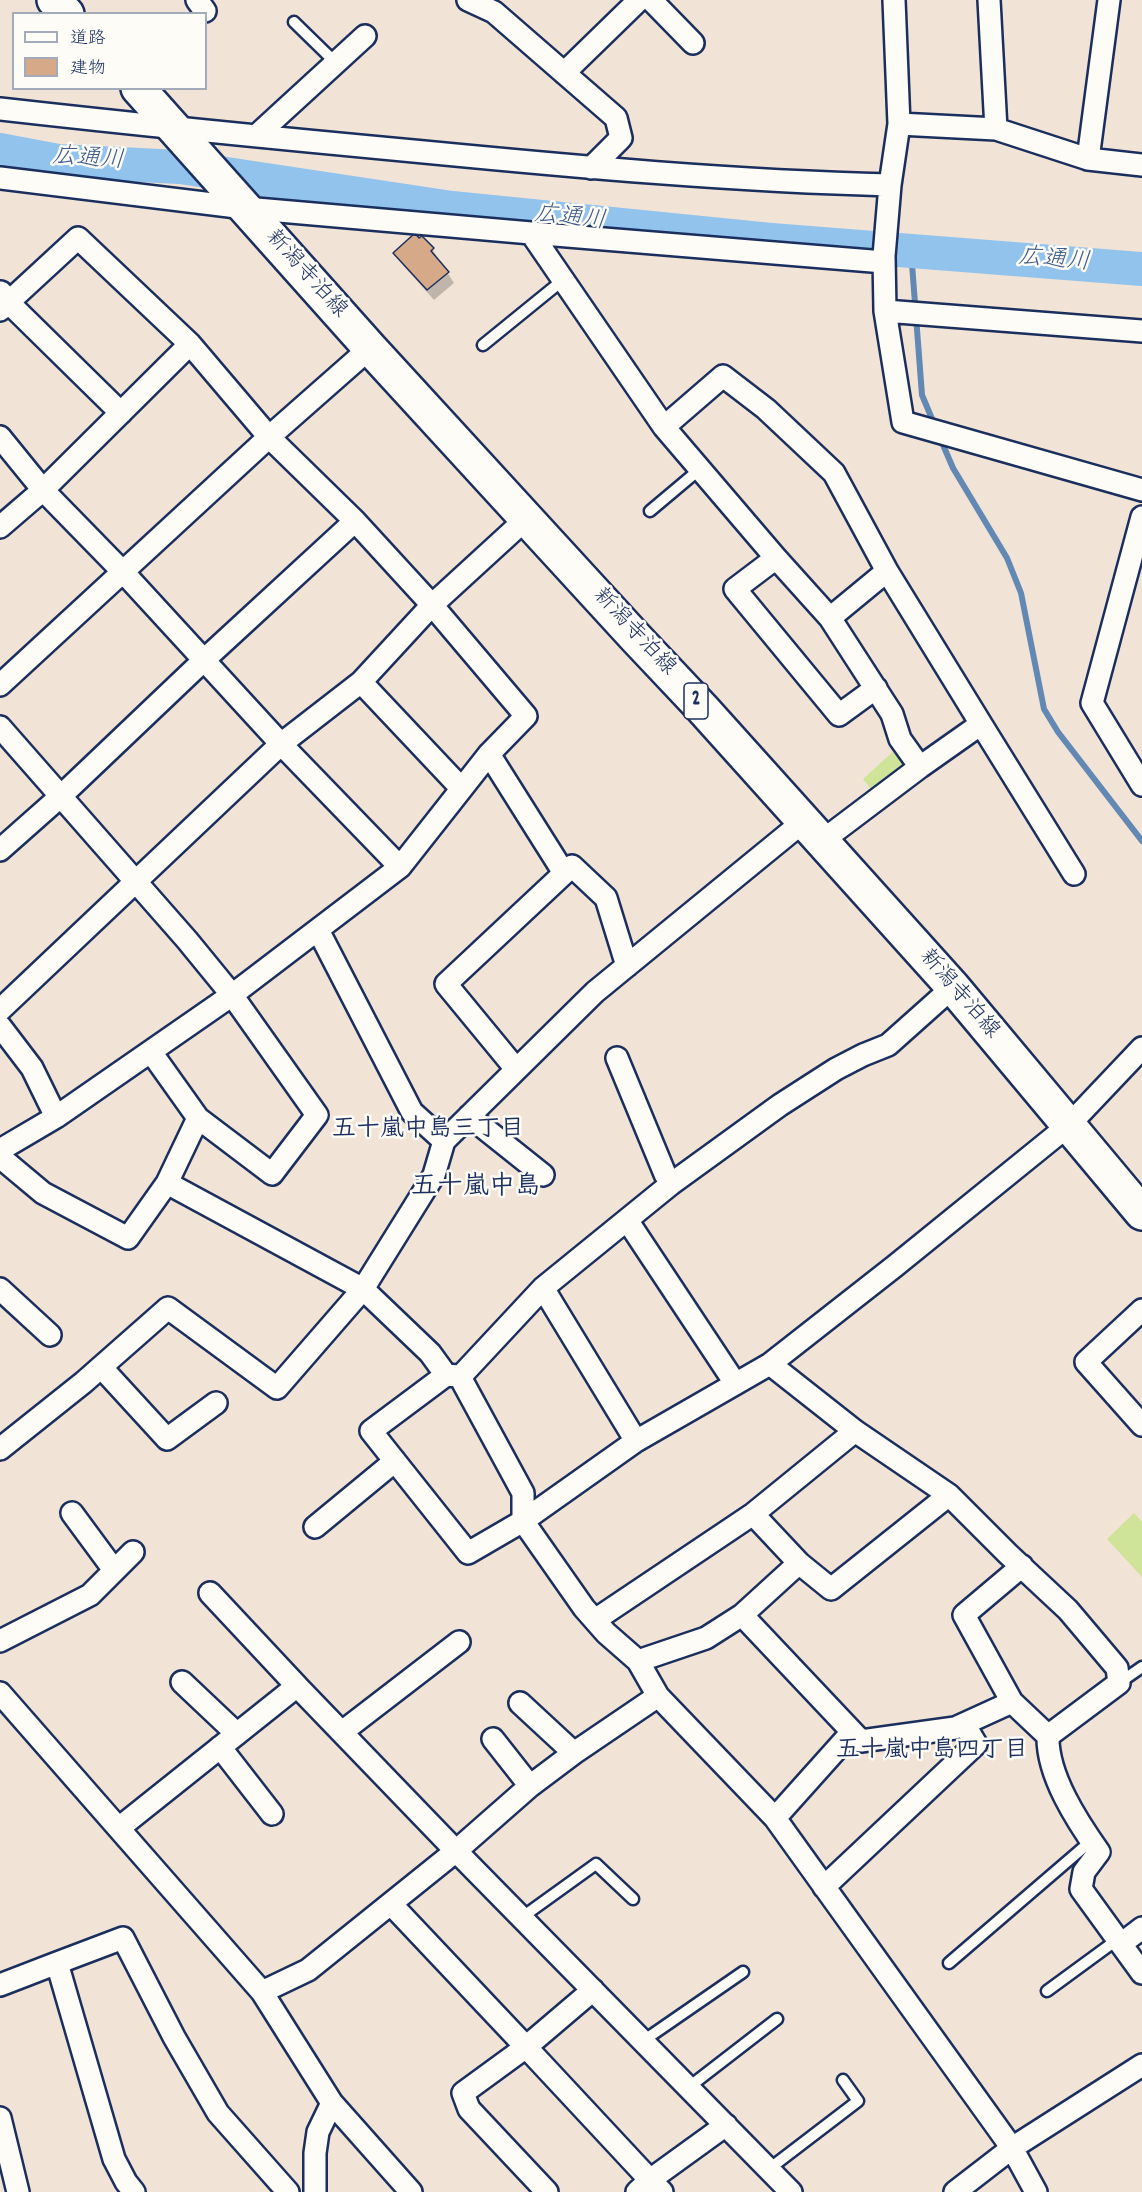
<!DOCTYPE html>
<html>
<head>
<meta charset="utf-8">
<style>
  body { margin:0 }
  #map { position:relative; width:1142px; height:2192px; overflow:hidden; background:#f1e3d6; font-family:Dekko,"Klee One",sans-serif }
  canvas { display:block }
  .legend { position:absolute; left:12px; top:12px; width:195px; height:78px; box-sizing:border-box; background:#fdfcf7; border:2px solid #a3aaba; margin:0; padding:8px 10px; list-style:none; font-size:18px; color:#1b2f5e }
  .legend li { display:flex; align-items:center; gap:12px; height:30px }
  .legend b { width:30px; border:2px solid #a3aaba }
</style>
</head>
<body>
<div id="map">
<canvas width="1142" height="2192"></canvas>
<ul class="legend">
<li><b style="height:8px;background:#fdfcf7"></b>道路</li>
<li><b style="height:16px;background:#d6a988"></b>建物</li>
</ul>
</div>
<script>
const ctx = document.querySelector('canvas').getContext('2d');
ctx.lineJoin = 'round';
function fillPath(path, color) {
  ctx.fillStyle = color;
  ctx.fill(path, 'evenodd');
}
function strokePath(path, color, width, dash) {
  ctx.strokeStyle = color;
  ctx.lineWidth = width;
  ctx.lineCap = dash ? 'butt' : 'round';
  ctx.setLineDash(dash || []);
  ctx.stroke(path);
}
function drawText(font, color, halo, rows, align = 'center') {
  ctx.font = font + ' Dekko,"Klee One",sans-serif';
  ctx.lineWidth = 5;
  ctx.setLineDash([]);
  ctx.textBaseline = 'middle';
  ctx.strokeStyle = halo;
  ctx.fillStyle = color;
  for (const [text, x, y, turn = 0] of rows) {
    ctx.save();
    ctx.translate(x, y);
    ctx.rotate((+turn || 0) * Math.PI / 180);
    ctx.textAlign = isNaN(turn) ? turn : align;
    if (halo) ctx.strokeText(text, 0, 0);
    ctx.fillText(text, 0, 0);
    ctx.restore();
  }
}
fillPath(new Path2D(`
  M896 749 905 767 875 794 863 779Z
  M1134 1513 1142 1522V1577L1107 1539Z`), '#cfe499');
fillPath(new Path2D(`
  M432 249 454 283 434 300 401 263 395 253Z`), '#0003');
strokePath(new Path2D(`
  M911 251 922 395 935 426
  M940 438 953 468 1007 558 1021 593 1044 709 1058 732 1142 841`), '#6288b4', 6);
strokePath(new Path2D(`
  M0 150 58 161 180 167 452 208 771 240 1142 269`), '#91c3ed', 34);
const building = new Path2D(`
  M415 233 419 238 422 236 434 248 431 251 449 272 427 290 393 253Z`);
fillPath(building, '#d6a988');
strokePath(building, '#1b2f5e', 1.5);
const lane = new Path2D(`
  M294 22 336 63
  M483 345 563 280
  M650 511 700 469
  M1119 1683 1142 1667
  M521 1918 596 1864 633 1899
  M949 1963 1091 1841
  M1047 1991 1118 1939
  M643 2041 743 1972
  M689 2087 777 2019
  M769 2169 858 2101 843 2080`);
const street = new Path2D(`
  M197 0 205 11
  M468 0 494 12 616 118 621 138 591 168
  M651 0 693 43
  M894 0 899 124 890 185 884 256 885 311 903 422 1142 490
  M989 0 996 129
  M564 73 639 0
  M0 109C141 125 283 139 424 152 579 167 734 181 890 185
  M899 124 996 129 1088 159 1142 165
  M256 136 365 36
  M1088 159 1109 0
  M0 178 245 208 531 233
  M1 292 8 302 121 413
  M0 310 78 238 190 344
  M885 311 1142 331
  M664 427 723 376 766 409 834 473 887 571 830 618
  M0 437 43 490 124 573 281 744 400 867
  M1142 517 1092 703 1142 785
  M0 527 43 490 190 344 269 437 355 521 432 605 526 716 489 754 400 867 232 995 56 1117 0 1150
  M776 558 735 589 839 715 876 688
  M887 571 981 724 920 767
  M361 682 432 605 527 518
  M0 685 269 437 370 348
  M981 724 1074 874
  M0 727 187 940 232 995 317 1115 272 1174 198 1118 167 1183 128 1238 43 1193 0 1157
  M489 754 564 873
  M822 841 920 767 900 739 892 714 830 618 776 558 664 427 531 233 884 262
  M0 850 61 796 204 660 355 521
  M0 1010 281 744 361 682 461 788
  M0 1026 32 1068 56 1117
  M151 1052 198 1118
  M617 1058 665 1174 671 1184
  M516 1069 446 984 572 866 606 898 627 966
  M469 1116 543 1175
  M444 1141 595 992 804 821
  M167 1183 363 1289 430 1353 446 1375 459 1376
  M627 1220 735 1383
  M543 1288 636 1441
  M0 1289 50 1335
  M1142 1310 1086 1362 1142 1425
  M770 1364 855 1431 949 1495 1008 1554 1068 1610 1117 1668 1119 1683 1048 1736C1047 1775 1077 1821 1099 1852L1084 1872 1081 1889 1142 1973
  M101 1367 167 1439 216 1403
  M446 1375 371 1431 468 1553 523 1521 636 1441 770 1364 895 1266 1069 1125 1142 1048
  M460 1377 523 1493V1521L584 1608 606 1633 638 1661 658 1696 775 1818 1012 2148 1036 2192
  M460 1377 543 1288 671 1184 780 1105 836 1069 863 1055 888 1045 953 987
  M0 1449 84 1382 168 1308 277 1388 363 1289 434 1175 444 1141 412 1112 318 930
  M72 1513 114 1570
  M753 1514 799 1563
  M315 1527 395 1461
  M210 1593 297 1686
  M742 1615 861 1741 955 1728 1012 1702 1048 1736
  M595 1620 753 1514 855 1431
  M0 1641 90 1595 133 1552
  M638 1661 706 1638 742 1615 799 1563 831 1589 949 1495
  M182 1682 237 1734
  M0 1693 262 1992 332 2103 411 2192
  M1012 1702 964 1615 1022 1566
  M520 1703 574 1753
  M342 1732 459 1642
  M493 1739 530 1786
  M220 1747 272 1814
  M775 1818 852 1732
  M119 1828 297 1686 456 1851 791 2192
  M824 1887 976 1744 964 1724
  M391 1904 526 2047 593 1990
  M1121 1944 1142 1928
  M57 1963 123 1938 174 2037 218 2113 288 2192
  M0 1985 57 1963 114 2159 126 2182 134 2192
  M262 1992 308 1970 456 1851 530 1786 574 1753 658 1696
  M0 2118 18 2192
  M315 2192V2153L318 2132 332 2103
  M547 2192 469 2109 463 2093 526 2047 650 2180 726 2125
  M637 2192 650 2180 662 2192
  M955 2192 1012 2148 1142 2065`);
const primary = new Path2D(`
  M54 0 67 14
  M138 88 370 348 636 638 702 708 953 987 1142 1213`);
strokePath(lane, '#1b2f5e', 15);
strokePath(street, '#1b2f5e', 26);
strokePath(primary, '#1b2f5e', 38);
strokePath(lane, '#fdfcf7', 10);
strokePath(street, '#fdfcf7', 21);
strokePath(primary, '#fdfcf7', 33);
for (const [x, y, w] of [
  [696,701,24]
]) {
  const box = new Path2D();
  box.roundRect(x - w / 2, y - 18, w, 36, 4.5);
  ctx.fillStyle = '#fdfcf7';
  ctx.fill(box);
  strokePath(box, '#1b2f5e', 1.5);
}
drawText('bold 21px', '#1b2f5e', null, [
  ["2",696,701]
]);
drawText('22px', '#1b2f5e', '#fdfcf7', [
  ["新潟寺泊線",305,275,48],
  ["新潟寺泊線",633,633,47],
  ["新潟寺泊線",958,995,49]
]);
drawText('italic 24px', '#3e5b89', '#fdfcf7', [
  ["広通川",88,161,4],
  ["広通川",570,220,6],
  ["広通川",1054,262,5]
]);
drawText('bold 24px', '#1b2f5e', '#fdfcf7', [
  ["五十嵐中島三丁目",428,1132],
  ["五十嵐中島四丁目",932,1753]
]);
drawText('bold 26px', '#1b2f5e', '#fdfcf7', [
  ["五十嵐中島",476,1189]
]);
</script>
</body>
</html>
